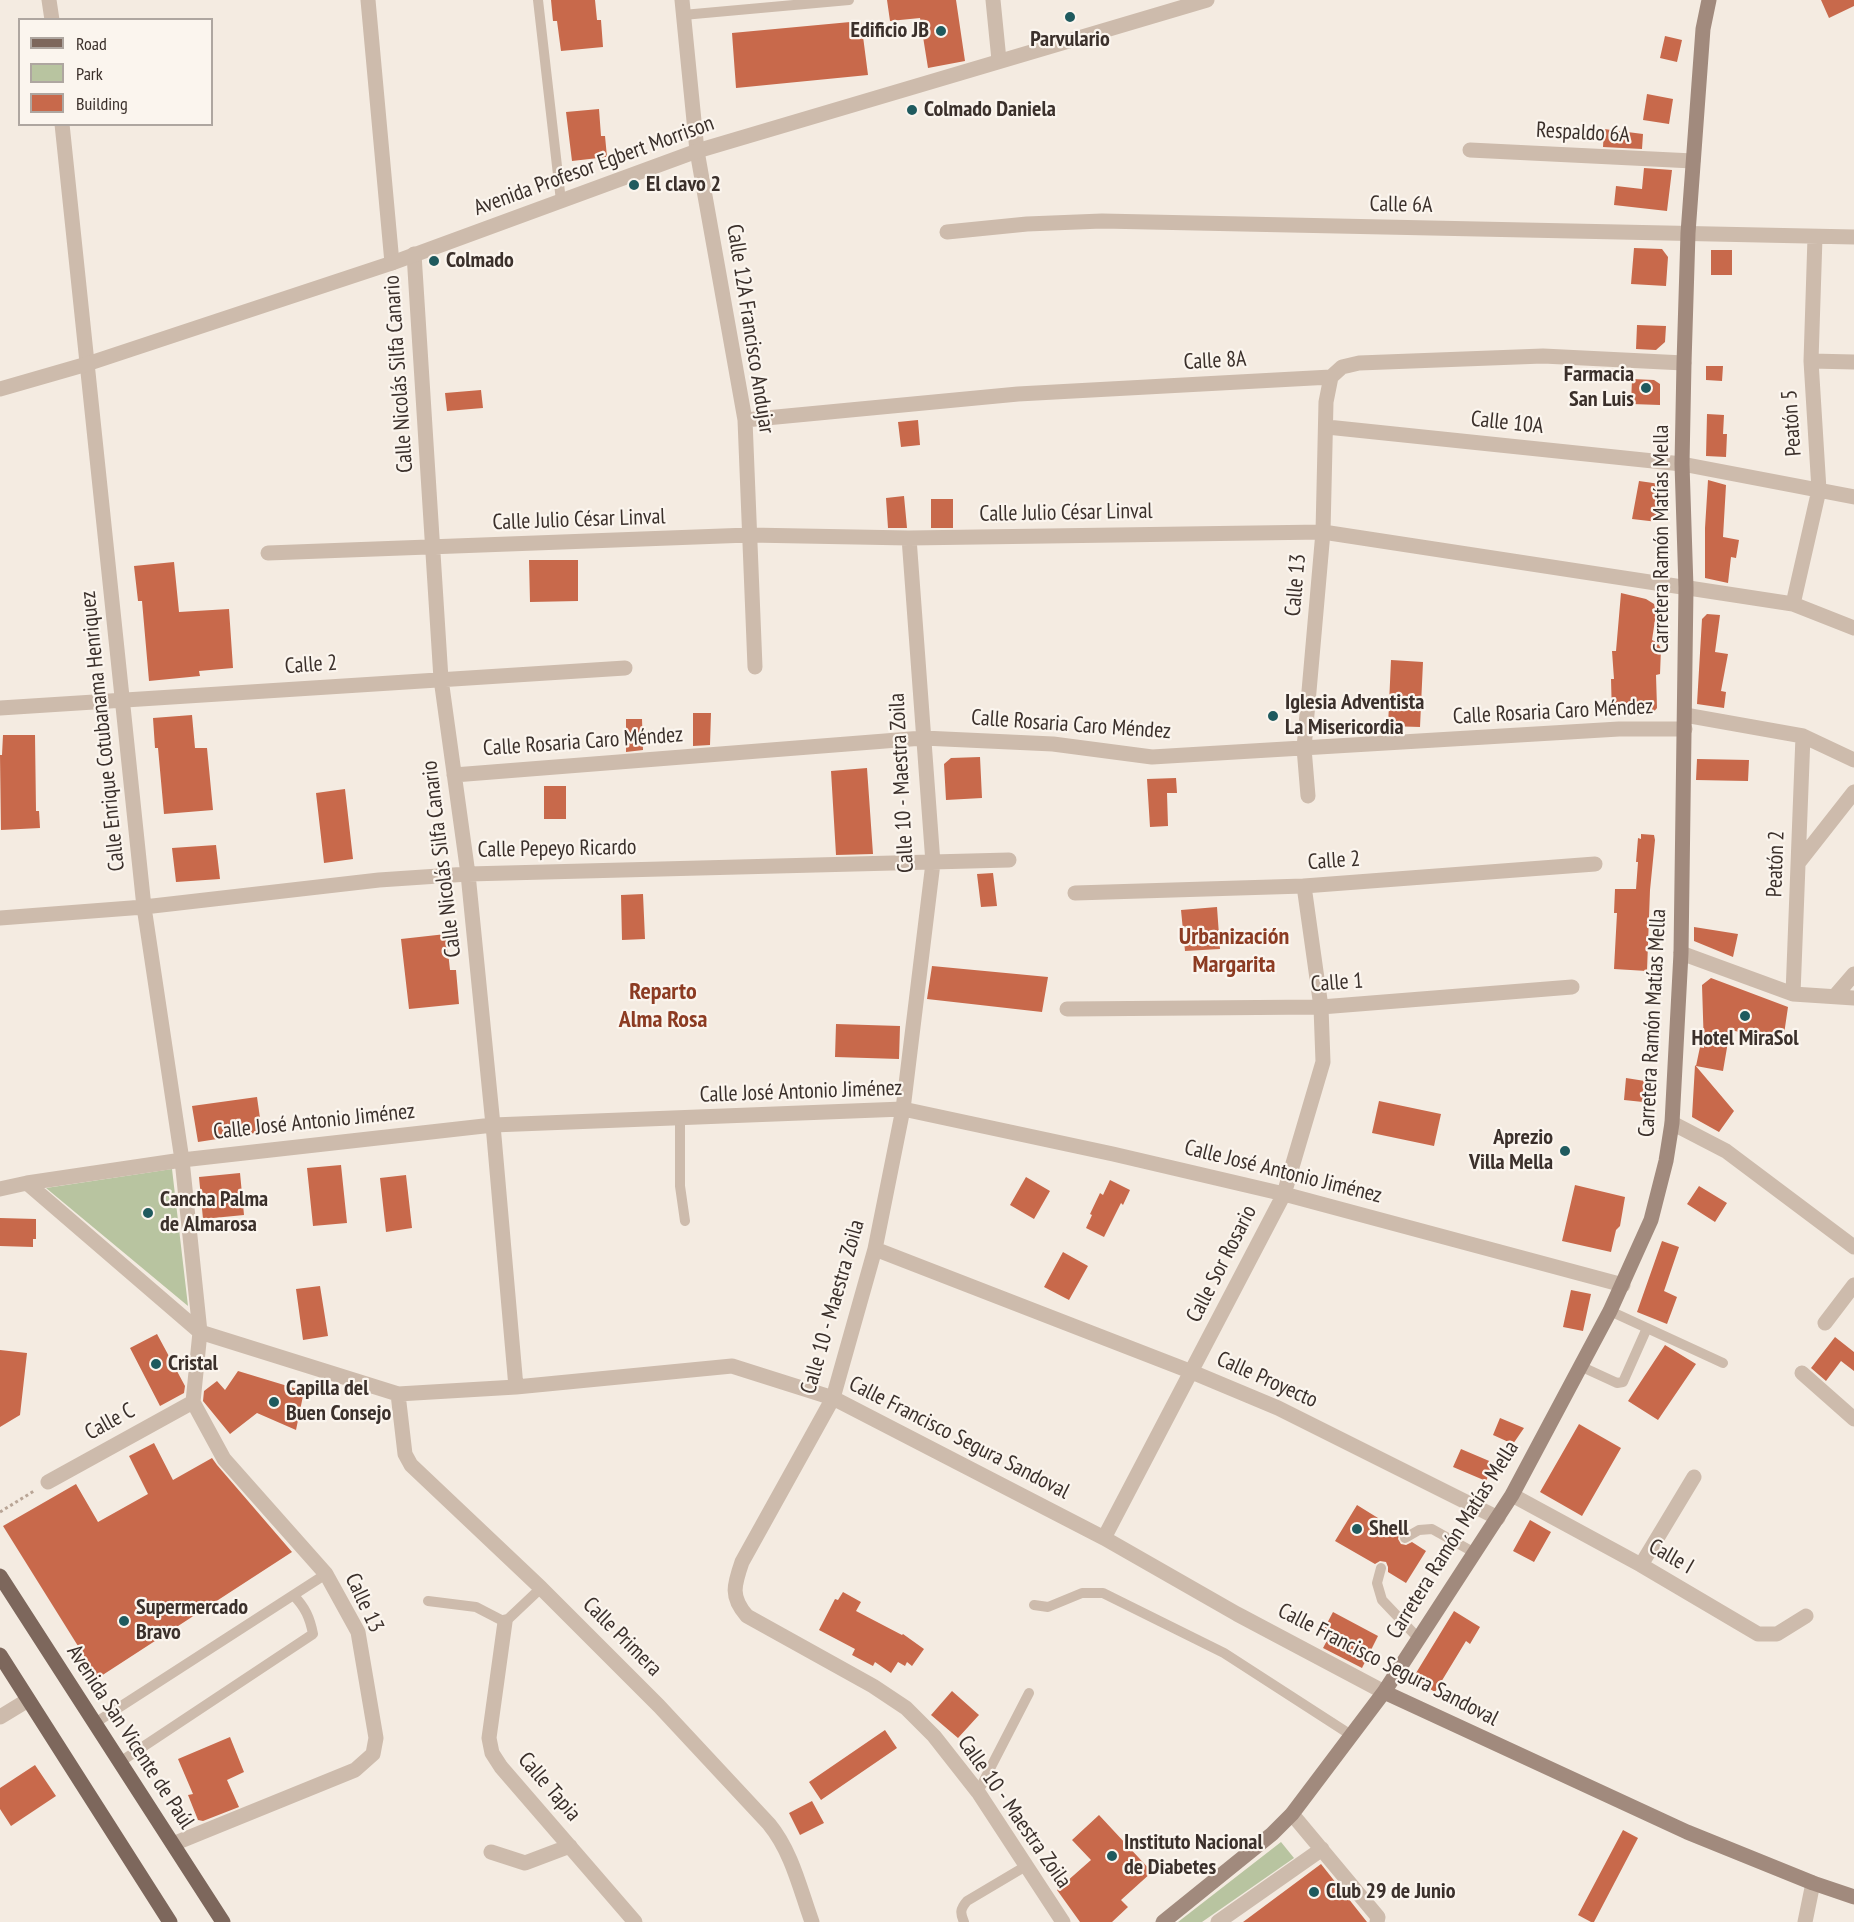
<!DOCTYPE html>
<html>
<head>
<meta charset="utf-8">
<style>
  body { margin:0 }
  #map { position:relative; width:1854px; height:1922px; overflow:hidden; background:#f4ebe1; font-family:"PT Sans Narrow",sans-serif }
  canvas { display:block }
  .legend { position:absolute; left:18px; top:18px; width:195px; height:108px; box-sizing:border-box; background:#fbf5ee; border:2px solid #aea6a0; margin:0; padding:8px 10px; list-style:none; font-size:18px; color:#3b302b }
  .legend li { display:flex; align-items:center; gap:12px; height:30px }
  .legend b { width:30px; border:2px solid #aea6a0 }
</style>
</head>
<body>
<div id="map">
<canvas width="1854" height="1922"></canvas>
<ul class="legend">
<li><b style="height:8px;background:#7d675c"></b>Road</li>
<li><b style="height:16px;background:#b8c4a0"></b>Park</li>
<li><b style="height:16px;background:#c8694b"></b>Building</li>
</ul>
</div>
<script>
const ctx = document.querySelector('canvas').getContext('2d');
ctx.lineJoin = 'round';
function fillPath(path, color) {
  ctx.fillStyle = color;
  ctx.fill(path, 'evenodd');
}
function strokePath(path, color, width, dash) {
  ctx.strokeStyle = color;
  ctx.lineWidth = width;
  ctx.lineCap = dash ? 'butt' : 'round';
  ctx.setLineDash(dash || []);
  ctx.stroke(path);
}
function drawText(font, color, halo, rows, align = 'center') {
  ctx.font = font + ' "PT Sans Narrow",sans-serif';
  ctx.lineWidth = 4.5;
  ctx.setLineDash([]);
  ctx.textBaseline = 'middle';
  ctx.strokeStyle = halo;
  ctx.fillStyle = color;
  for (const [text, x, y, turn = 0] of rows) {
    ctx.save();
    ctx.translate(x, y);
    ctx.rotate((+turn || 0) * Math.PI / 180);
    ctx.textAlign = isNaN(turn) ? turn : align;
    if (halo) ctx.strokeText(text, 0, 0);
    ctx.fillText(text, 0, 0);
    ctx.restore();
  }
}
fillPath(new Path2D(`
  M172 1169 188 1306 46 1188Z
  M1281 1842 1294 1858 1202 1922H1178Z`), '#b8c4a0');
fillPath(new Path2D(`
  M551 0H595L597 20H601L603 47 561 51 557 21H553Z
  M887 0H956L965 61 928 68 920 18 890 21Z
  M1821 0H1854V6L1829 18Z
  M861 21 868 75 736 88 732 33Z
  M1665 36 1682 40 1677 62 1660 58Z
  M1647 94 1673 99 1669 124 1643 120Z
  M599 109 601 136H605L607 157 572 161 566 112Z
  M1604 129 1643 134 1642 149 1603 147Z
  M1644 168 1672 170 1667 211 1614 205 1616 186 1642 189Z
  M1634 248 1662 249 1668 257 1666 286 1631 284Z
  M1711 250H1732V275H1711Z
  M1637 325 1666 326 1665 342 1656 350 1636 349Z
  M1706 366H1723L1722 381 1706 380Z
  M1632 379 1654 380 1660 384V405L1631 404Z
  M481 390 483 408 447 411 445 393Z
  M1707 414 1724 415 1723 434H1727L1726 457 1706 456Z
  M918 420 920 445 901 447 898 422Z
  M1708 480 1726 485 1723 537 1739 540 1736 558 1731 557 1728 583 1705 578V528Z
  M1639 481 1660 484 1658 522 1632 519Z
  M904 496 907 528H888L886 498Z
  M931 499H953V528H931Z
  M529 560H578V601L530 602Z
  M174 562 179 612 229 609 233 668 199 671 200 676 149 681 142 601H138L134 566Z
  M1621 593 1646 599 1654 604 1656 613 1652 640 1658 643 1661 649 1660 674 1656 675 1657 708 1651 715 1612 716 1611 679H1614L1612 651H1616Z
  M1707 614 1720 615 1715 652 1728 654 1721 691 1726 692 1724 708 1697 704 1702 619Z
  M1391 660 1423 662 1420 727 1388 726Z
  M693 713H711L710 745 693 746Z
  M192 715 195 748H207L213 810 164 814 158 748H155L153 718Z
  M626 719H642L643 750 626 752Z
  M3 735H35L36 811H39L40 828 1 830 0 755H2Z
  M980 757 982 798 946 800 944 764 951 758Z
  M1697 759 1749 760 1748 781 1696 780Z
  M867 768 873 854 836 855 831 771Z
  M1176 778 1177 793H1167L1168 826 1150 827 1147 779Z
  M544 786H566V819H544Z
  M345 789 353 859 324 863 316 793Z
  M1641 834 1654 835 1655 840 1650 890 1647 971 1614 969 1617 913H1614L1615 889H1636L1638 862H1636L1638 838 1641 839Z
  M216 845 220 879 176 882 172 848Z
  M993 873 997 906 981 907 977 874Z
  M643 894 645 939 622 940 621 895Z
  M1217 907 1220 949 1185 951 1181 910Z
  M1694 927 1738 934 1733 957 1694 941Z
  M446 934 450 970H456L459 1004 409 1009 401 939Z
  M932 966 1048 977 1042 1012 927 999Z
  M1711 978 1788 1007 1783 1041 1730 1030 1723 1071 1696 1066 1700 1047 1704 1048 1702 985Z
  M836 1024 900 1026 899 1059 835 1057Z
  M1695 1065 1734 1111 1719 1132 1692 1117Z
  M1626 1078 1645 1081 1643 1102 1624 1100Z
  M257 1097 262 1132 198 1142 192 1106Z
  M1379 1101 1441 1114 1434 1146 1372 1133Z
  M341 1165 347 1223 313 1226 307 1168Z
  M240 1173 244 1215 203 1219 199 1177Z
  M406 1175 412 1228 386 1232 380 1178Z
  M1026 1177 1050 1191 1034 1219 1010 1205Z
  M1110 1180 1130 1190 1123 1205 1121 1203 1104 1237 1086 1228 1092 1215 1090 1214 1100 1193 1103 1195Z
  M1575 1185 1625 1197 1620 1226 1616 1230 1611 1252 1562 1241Z
  M1699 1186 1727 1203 1715 1222 1687 1204Z
  M0 1218 36 1219V1239H33V1247L0 1246Z
  M1662 1241 1679 1247 1664 1291 1677 1297 1667 1324 1637 1312Z
  M1063 1252 1088 1266 1069 1300 1044 1287Z
  M320 1286 328 1336 303 1340 296 1289Z
  M1571 1290 1591 1294 1583 1331 1563 1327Z
  M157 1334 185 1386 184 1393 160 1406 130 1348Z
  M1835 1337 1854 1352V1371L1841 1361 1826 1381 1811 1368Z
  M1665 1345 1696 1364 1658 1420 1628 1401Z
  M0 1350 27 1353 20 1415 0 1427Z
  M238 1371 304 1391 296 1430 257 1413 230 1434 203 1401 204 1391 217 1381 225 1390Z
  M1500 1418 1524 1428 1513 1444 1493 1435Z
  M1579 1424 1621 1448 1582 1516 1540 1492Z
  M154 1443 173 1480 212 1458 217 1465 292 1552 98 1678 3 1526 76 1484 98 1522 148 1494 129 1456Z
  M1461 1449 1494 1463 1486 1481 1453 1467Z
  M1357 1505 1378 1518 1377 1520 1399 1534 1398 1539 1401 1544 1406 1545 1412 1542 1426 1551 1406 1583 1388 1572V1567L1386 1562 1380 1561 1375 1564 1335 1541Z
  M1530 1520 1551 1532 1534 1562 1513 1551Z
  M843 1592 861 1602 856 1611 902 1635 903 1634 924 1649 912 1666 907 1662 905 1666 898 1662 891 1673 875 1662 873 1666 852 1655 855 1649 819 1630 835 1599 838 1600Z
  M1454 1611 1480 1627 1470 1644 1466 1641 1435 1692 1415 1680 1416 1673Z
  M1333 1612 1378 1636 1362 1668 1323 1648 1331 1633 1324 1629Z
  M952 1691 979 1715 958 1738 931 1715Z
  M885 1730 897 1748 821 1800 809 1782Z
  M230 1737 244 1772 227 1780 239 1807 203 1821 198 1820 188 1795 193 1794 178 1759Z
  M35 1765 56 1796 11 1826 0 1809V1788Z
  M812 1801 824 1823 800 1835 789 1813Z
  M1099 1815 1152 1872 1121 1900 1128 1907 1112 1922H1080L1057 1890 1091 1860 1072 1840Z
  M1623 1830 1638 1838 1594 1922H1591L1578 1915Z
  M1321 1864 1367 1922H1243Z`), '#c8694b');
strokePath(new Path2D(`
  M0 1512 34 1491`), '#b9a596', 3, [3, 3]);
strokePath(new Path2D(`
  M538 0 561 201
  M683 15 849 0
  M680 1118V1186L685 1221
  M1610 1311 1723 1363
  M1580 1366 1617 1383 1623 1382 1647 1328
  M1405 1538 1419 1530 1432 1529 1475 1553
  M1381 1568 1377 1583 1382 1600 1419 1639
  M428 1601 476 1607 505 1622 541 1588
  M1034 1605 1048 1607 1082 1593H1103L1224 1653 1351 1735
  M95 1723 326 1574
  M120 1762 313 1634C310 1618 305 1607 294 1596
  M978 1792 1029 1693
  M964 1922C960 1913 960 1909 967 1901L1026 1866`), '#cdbbac', 10);
strokePath(new Path2D(`
  M49 0 52 20
  M368 0 392 263
  M682 0 697 151 745 420 755 667
  M993 0 999 60
  M62 124 144 907 182 1160 200 1332 193 1402 224 1459 326 1574 358 1632 376 1738 373 1754 355 1770 173 1844
  M1470 150 1693 161
  M947 232 1027 224 1102 221 1854 237
  M414 254 441 679 468 874 493 1125 516 1387
  M1811 361 1854 362
  M745 420 1018 394 1331 377 1342 367 1359 363 1543 356 1684 363
  M1327 427 1682 464 1854 497
  M909 538 933 863 903 1109 875 1249 833 1398 742 1562C734 1585 730 1597 747 1616L873 1686 906 1708 934 1736 978 1792 1063 1922
  M268 553 749 535 909 538 1323 532 1793 604 1854 628
  M1793 604 1819 490 1811 361 1815 237
  M0 708 625 668
  M1685 715 1803 736 1854 760
  M454 775 923 738 1053 744 1152 757 1619 729H1685
  M1308 796 1304 748 1323 532 1326 402 1331 377
  M1799 862 1854 792
  M1075 893 1304 886 1595 864
  M0 918 144 907 379 880 468 874 1009 860
  M1681 953 1793 994 1854 998
  M1793 994 1803 736
  M1835 996 1854 974
  M1067 1009 1321 1007 1572 987
  M1672 1123 1726 1151 1854 1247
  M27 1183 200 1332 398 1394 516 1387 732 1366 833 1398 1104 1538 1237 1614 1384 1692
  M0 1189 27 1183 182 1160 493 1125 903 1109 1113 1154 1284 1194 1623 1285
  M875 1249 1192 1372 1278 1408 1498 1518
  M1825 1323 1854 1285
  M1802 1373 1854 1419
  M398 1394 405 1454 411 1465 541 1588 659 1706 769 1824C792 1852 800 1889 812 1922
  M48 1482 193 1402
  M1512 1495 1641 1565 1758 1634H1777L1806 1616
  M1104 1538 1284 1194 1323 1062 1321 1007 1304 886
  M1641 1565 1694 1477
  M505 1622 489 1738 492 1753 501 1767 635 1922
  M0 1717 28 1700
  M1292 1814 1378 1917 1377 1922
  M491 1852 525 1863 570 1846
  M1218 1922 1322 1849
  M1805 1922 1813 1883`), '#cdbbac', 15);
strokePath(new Path2D(`
  M0 389 87 364 392 263 697 151 1207 0`), '#cdbbac', 15);
strokePath(new Path2D(`
  M1384 1692 1687 1832 1813 1883 1854 1897
  M1163 1922 1272 1834 1292 1814 1384 1692 1512 1495 1610 1311 1651 1220 1666 1161 1672 1123 1681 953 1686 588 1682 464 1684 363 1688 233 1703 29 1709 0`), '#a18a7d', 15);
strokePath(new Path2D(`
  M0 1576 223 1922
  M0 1655 170 1922`), '#7d675c', 15);
for (const [x, y, r, color] of [
  [1070,17,6,"#1f5a5e"],
  [941,31,6,"#1f5a5e"],
  [912,110,6,"#1f5a5e"],
  [634,185,6,"#1f5a5e"],
  [434,261,6,"#1f5a5e"],
  [1646,388,6,"#1f5a5e"],
  [1273,716,6,"#1f5a5e"],
  [1745,1016,6,"#1f5a5e"],
  [1565,1151,6,"#1f5a5e"],
  [148,1213,6,"#1f5a5e"],
  [156,1364,6,"#1f5a5e"],
  [274,1402,6,"#1f5a5e"],
  [1357,1529,6,"#1f5a5e"],
  [124,1621,6,"#1f5a5e"],
  [1112,1856,6,"#1f5a5e"],
  [1314,1892,6,"#1f5a5e"]
]) {
  const dot = new Path2D();
  dot.arc(x, y, r, 0, 2 * Math.PI);
  ctx.fillStyle = color;
  ctx.fill(dot);
  strokePath(dot, '#fbf5ee', 2);
}
drawText('bold 22px', '#3b302b', '#fbf5ee', [
  ["Edificio JB",929,31,"right"],
  ["Parvulario",1070,40,"center"],
  ["Colmado Daniela",924,110],
  ["El clavo 2",646,185],
  ["Colmado",446,261],
  ["Farmacia",1634,375,"right"],
  ["San Luis",1634,400,"right"],
  ["Iglesia Adventista",1285,703],
  ["La Misericordia",1285,728],
  ["Hotel MiraSol",1745,1039,"center"],
  ["Aprezio",1553,1138,"right"],
  ["Villa Mella",1553,1163,"right"],
  ["Cancha Palma",160,1200],
  ["de Almarosa",160,1225],
  ["Cristal",168,1364],
  ["Capilla del",286,1389],
  ["Buen Consejo",286,1414],
  ["Shell",1369,1529],
  ["Supermercado",136,1608],
  ["Bravo",136,1633],
  ["Instituto Nacional",1124,1843],
  ["de Diabetes",1124,1868],
  ["Club 29 de Junio",1326,1892]
], 'left');
drawText('22px', '#3b302b', '#fbf5ee', [
  ["Respaldo 6A",1583,133,3],
  ["Avenida Profesor Egbert Morrison",594,166,-20],
  ["Calle 6A",1401,205,1],
  ["Calle 12A Francisco Andujar",750,329,81],
  ["Calle 8A",1215,361,-3],
  ["Calle Nicolás Silfa Canario",399,374,-94],
  ["Calle 10A",1507,423,6],
  ["Peatón 5",1792,423,-94],
  ["Calle Julio César Linval",1066,513,-1],
  ["Calle Julio César Linval",579,520,-2],
  ["Carretera Ramón Matías Mella",1662,539,-90],
  ["Calle 13",1296,585,-85],
  ["Calle 2",311,665,-4],
  ["Calle Rosaria Caro Méndez",1553,712,-3],
  ["Calle Rosaria Caro Méndez",1071,725,4],
  ["Calle Enrique Cotubanama Henriquez",103,731,-96],
  ["Calle Rosaria Caro Méndez",583,742,-4],
  ["Calle 10 - Maestra Zoila",902,783,-93],
  ["Calle Pepeyo Ricardo",557,849,-1],
  ["Calle Nicolás Silfa Canario",442,859,-97],
  ["Calle 2",1334,861,-4],
  ["Peatón 2",1776,864,-88],
  ["Calle 1",1337,983,-4],
  ["Carretera Ramón Matías Mella",1653,1023,-87],
  ["Calle José Antonio Jiménez",801,1092,-2],
  ["Calle José Antonio Jiménez",314,1122,-6],
  ["Calle José Antonio Jiménez",1283,1172,14],
  ["Calle Sor Rosario",1222,1264,-63],
  ["Calle 10 - Maestra Zoila",833,1307,-74],
  ["Calle Proyecto",1267,1380,24],
  ["Calle C",110,1422,-29],
  ["Calle Francisco Segura Sandoval",959,1438,27],
  ["Carretera Ramón Matías Mella",1453,1540,-58],
  ["Calle I",1671,1557,30],
  ["Calle 13",364,1603,65],
  ["Calle Primera",622,1637,45],
  ["Calle Francisco Segura Sandoval",1388,1665,27],
  ["Avenida San Vicente de Paúl",130,1737,57],
  ["Calle Tapia",549,1787,49],
  ["Calle 10 - Maestra Zoila",1014,1812,55]
]);
drawText('bold 24px', '#8c3b22', '#fbf5ee', [
  ["Urbanización",1234,937],
  ["Margarita",1234,965],
  ["Reparto",663,992],
  ["Alma Rosa",663,1020]
]);
</script>
</body>
</html>
